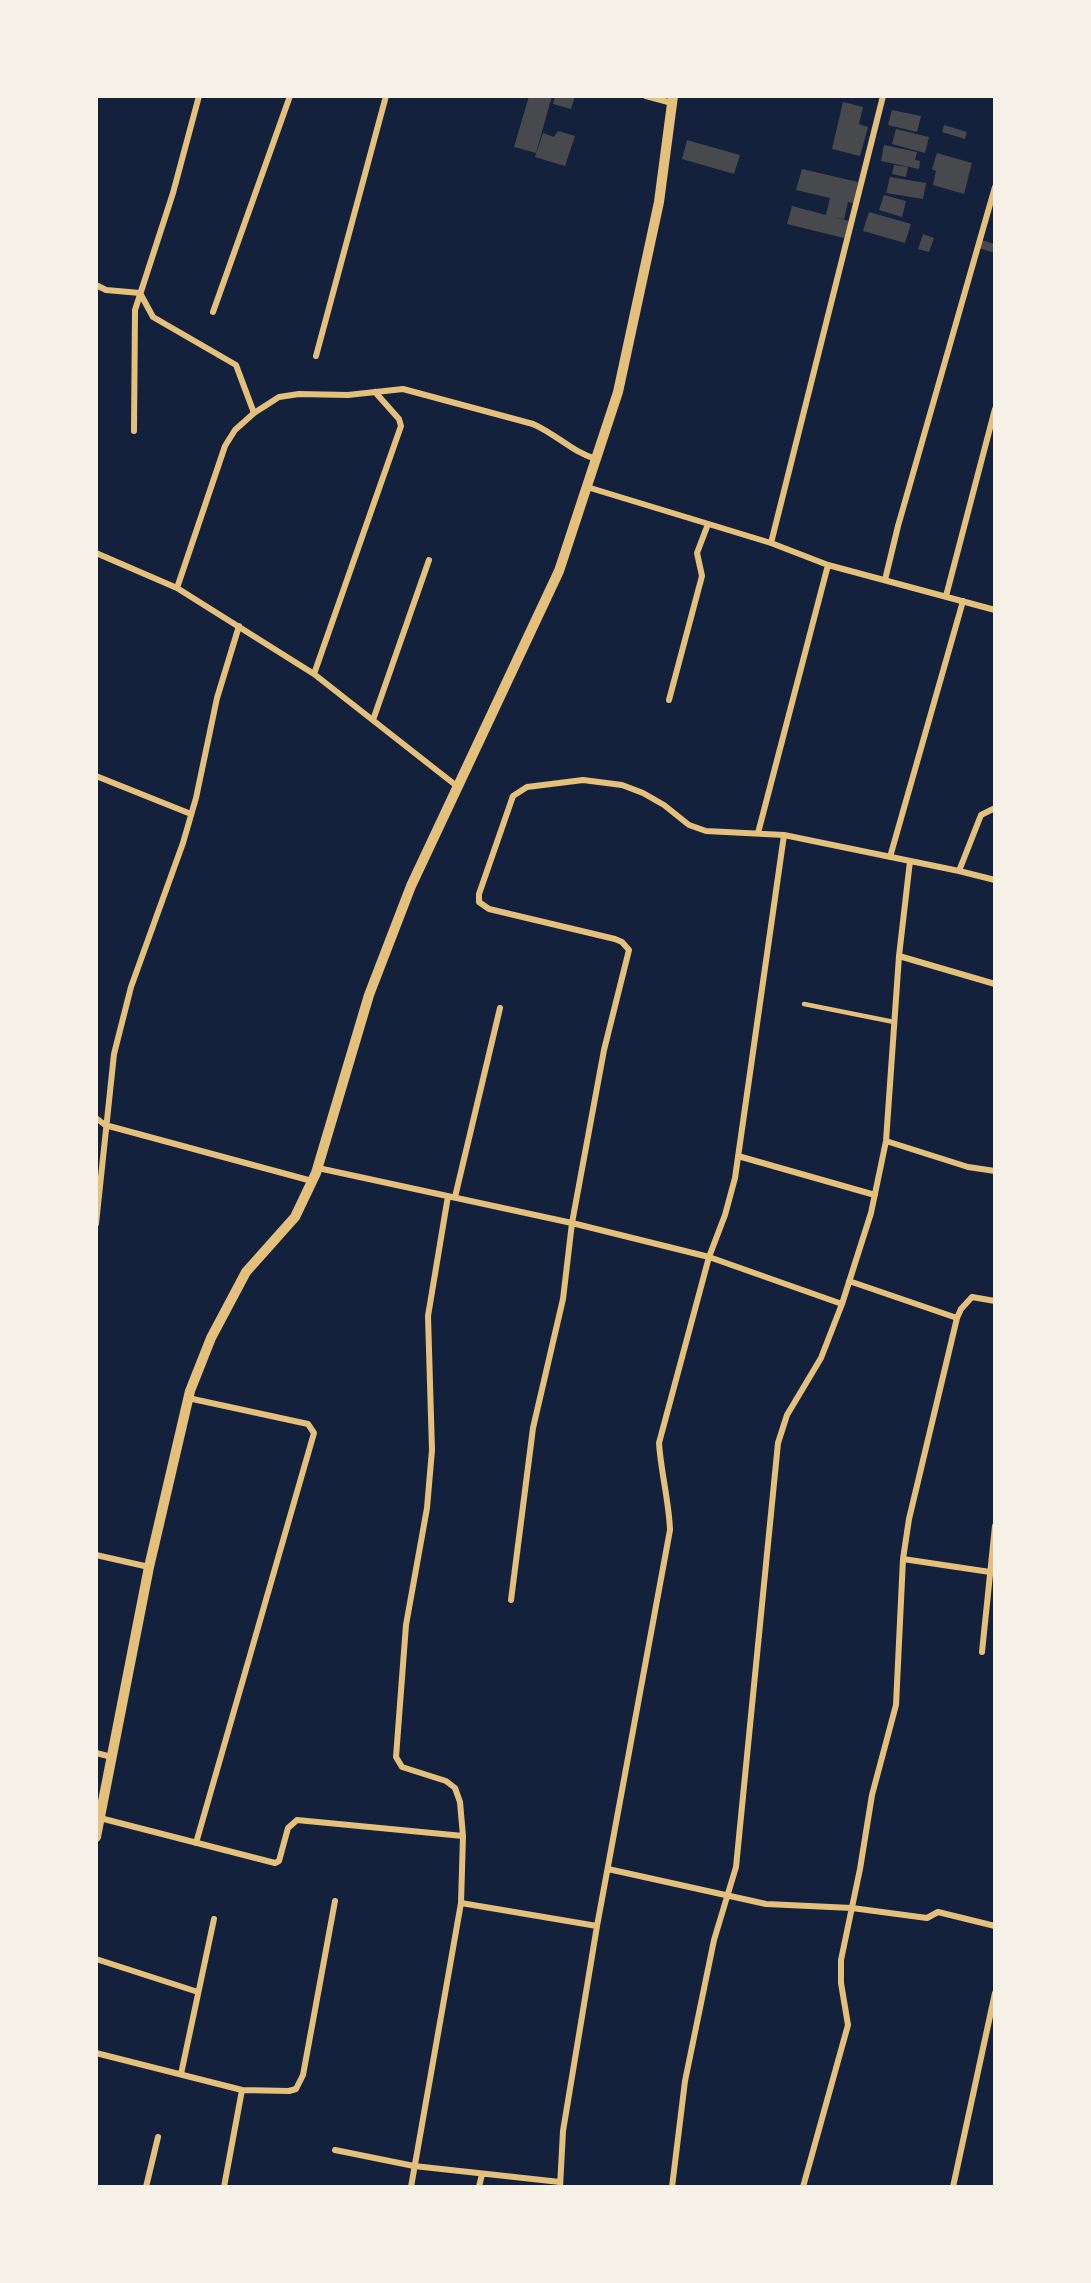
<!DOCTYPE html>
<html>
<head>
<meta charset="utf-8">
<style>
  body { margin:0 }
  #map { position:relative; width:1091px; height:2283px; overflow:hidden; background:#14213d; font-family:"Roboto Serif",serif }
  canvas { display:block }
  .frame { position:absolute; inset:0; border:98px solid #f6f1e7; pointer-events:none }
</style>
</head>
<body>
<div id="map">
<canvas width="1091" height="2283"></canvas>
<div class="frame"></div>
</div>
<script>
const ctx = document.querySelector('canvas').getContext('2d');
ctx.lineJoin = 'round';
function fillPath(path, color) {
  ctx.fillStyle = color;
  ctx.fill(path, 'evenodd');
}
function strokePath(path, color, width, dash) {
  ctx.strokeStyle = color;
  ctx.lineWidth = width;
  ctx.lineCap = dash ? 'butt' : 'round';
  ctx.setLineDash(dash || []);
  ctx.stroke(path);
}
fillPath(new Path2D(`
  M529 96H552L536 153 514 147Z
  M555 96H575L571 109 553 104Z
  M843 102 863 107 859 124 868 127 860 156 832 149Z
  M892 110 921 116 917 132 888 125Z
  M944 125 967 132 965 139 942 132Z
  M896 129 929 137 925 153 892 144Z
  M558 131 575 136 565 166 535 157 543 133 554 137Z
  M687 140 740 155 734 174 682 159Z
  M884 145 917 152 915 160 920 161 919 169 881 161Z
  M937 153 972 163 964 194 933 185 936 171 932 169Z
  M894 165 908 167 906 177 892 174Z
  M802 169 858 182 853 203 848 202 844 219 834 217 849 221 844 238 787 224 792 206 826 215 830 198 796 190Z
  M890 177 926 183 923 199 886 193Z
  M884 195 906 201 902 217 879 210Z
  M869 212 911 224 905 243 863 231Z
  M923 234 934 238 929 252 918 249Z
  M981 240 995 244V253L979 248Z`), '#48494c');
strokePath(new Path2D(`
  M804 1004 894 1022`), '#e5c07b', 4.5);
strokePath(new Path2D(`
  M646 96 672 103
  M96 285 106 290 140 293 153 317 236 365 254 413
  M213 312 290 96
  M316 356 386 96
  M134 431 135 310 173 193 199 96
  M587 487 771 543 828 565 995 610
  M771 543 883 96
  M96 553 177 588 314 674 458 787
  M885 580 898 526 995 187
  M177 588 225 446 235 430 254 413 279 397 299 394 348 395 403 389 533 424C556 434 572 452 596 459
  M946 596 995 409
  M314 674 401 426 399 419 375 392
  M669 700 702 576 697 553 708 524
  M373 720 429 560
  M96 776 191 814
  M758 833 828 565
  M890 857 963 601
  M959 871 995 880
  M899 956 995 984
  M96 1118 105 1125 312 1181
  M886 1141 968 1167 995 1171
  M738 1156 875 1195
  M318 1168 572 1223 709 1257 842 1304
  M455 1197 500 1008
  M96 1224 114 1054 131 987 183 843 196 798 217 698 239 626
  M849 1281 957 1318
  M188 1398 308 1424 314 1433 196 1843
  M96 1555 149 1567
  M903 1559 990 1572
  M511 1600 533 1428 563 1299 572 1223 604 1050 629 950 622 942 615 939 489 909 479 902V894L513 796 527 787 583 780 622 785 643 793 664 805 689 825 706 831 784 835 959 871 981 815 995 808
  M982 1652 995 1526
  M96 1753 112 1757
  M100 1818 275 1863 279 1861 288 1828 297 1820 463 1836
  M608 1869 766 1904 852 1908 927 1918 938 1912 995 1926
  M461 1903 597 1926
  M96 1959 198 1992
  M96 2053 242 2090 289 2091 296 2089 303 2075 335 1901
  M181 2074 214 1919
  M335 2150 414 2166 560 2182
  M146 2187 158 2137
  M224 2187 242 2090
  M411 2187 461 1903 463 1836 460 1802 455 1788 446 1781 402 1767 396 1757 406 1625 427 1508 432 1450 428 1316 448 1196
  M479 2187 482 2174
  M560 2187 563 2131 597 1926 670 1530C669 1501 661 1473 659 1443L709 1257 725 1215 735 1178 784 835
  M672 2187 685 2081 714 1940 736 1867 778 1443 787 1415 821 1358 842 1304 871 1213 886 1141 899 956 910 861
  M803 2187 848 2025 841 1983V1960L860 1869 872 1795 896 1705 903 1559 909 1519 957 1318 961 1309 972 1297 995 1301
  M953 2187 995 1993`), '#e5c07b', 6);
strokePath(new Path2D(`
  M96 1837 149 1567 190 1391 211 1338 246 1272 295 1217 316 1173 369 995 411 886 559 571 618 392 659 202 673 96`), '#e5c07b', 10);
</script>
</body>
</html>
